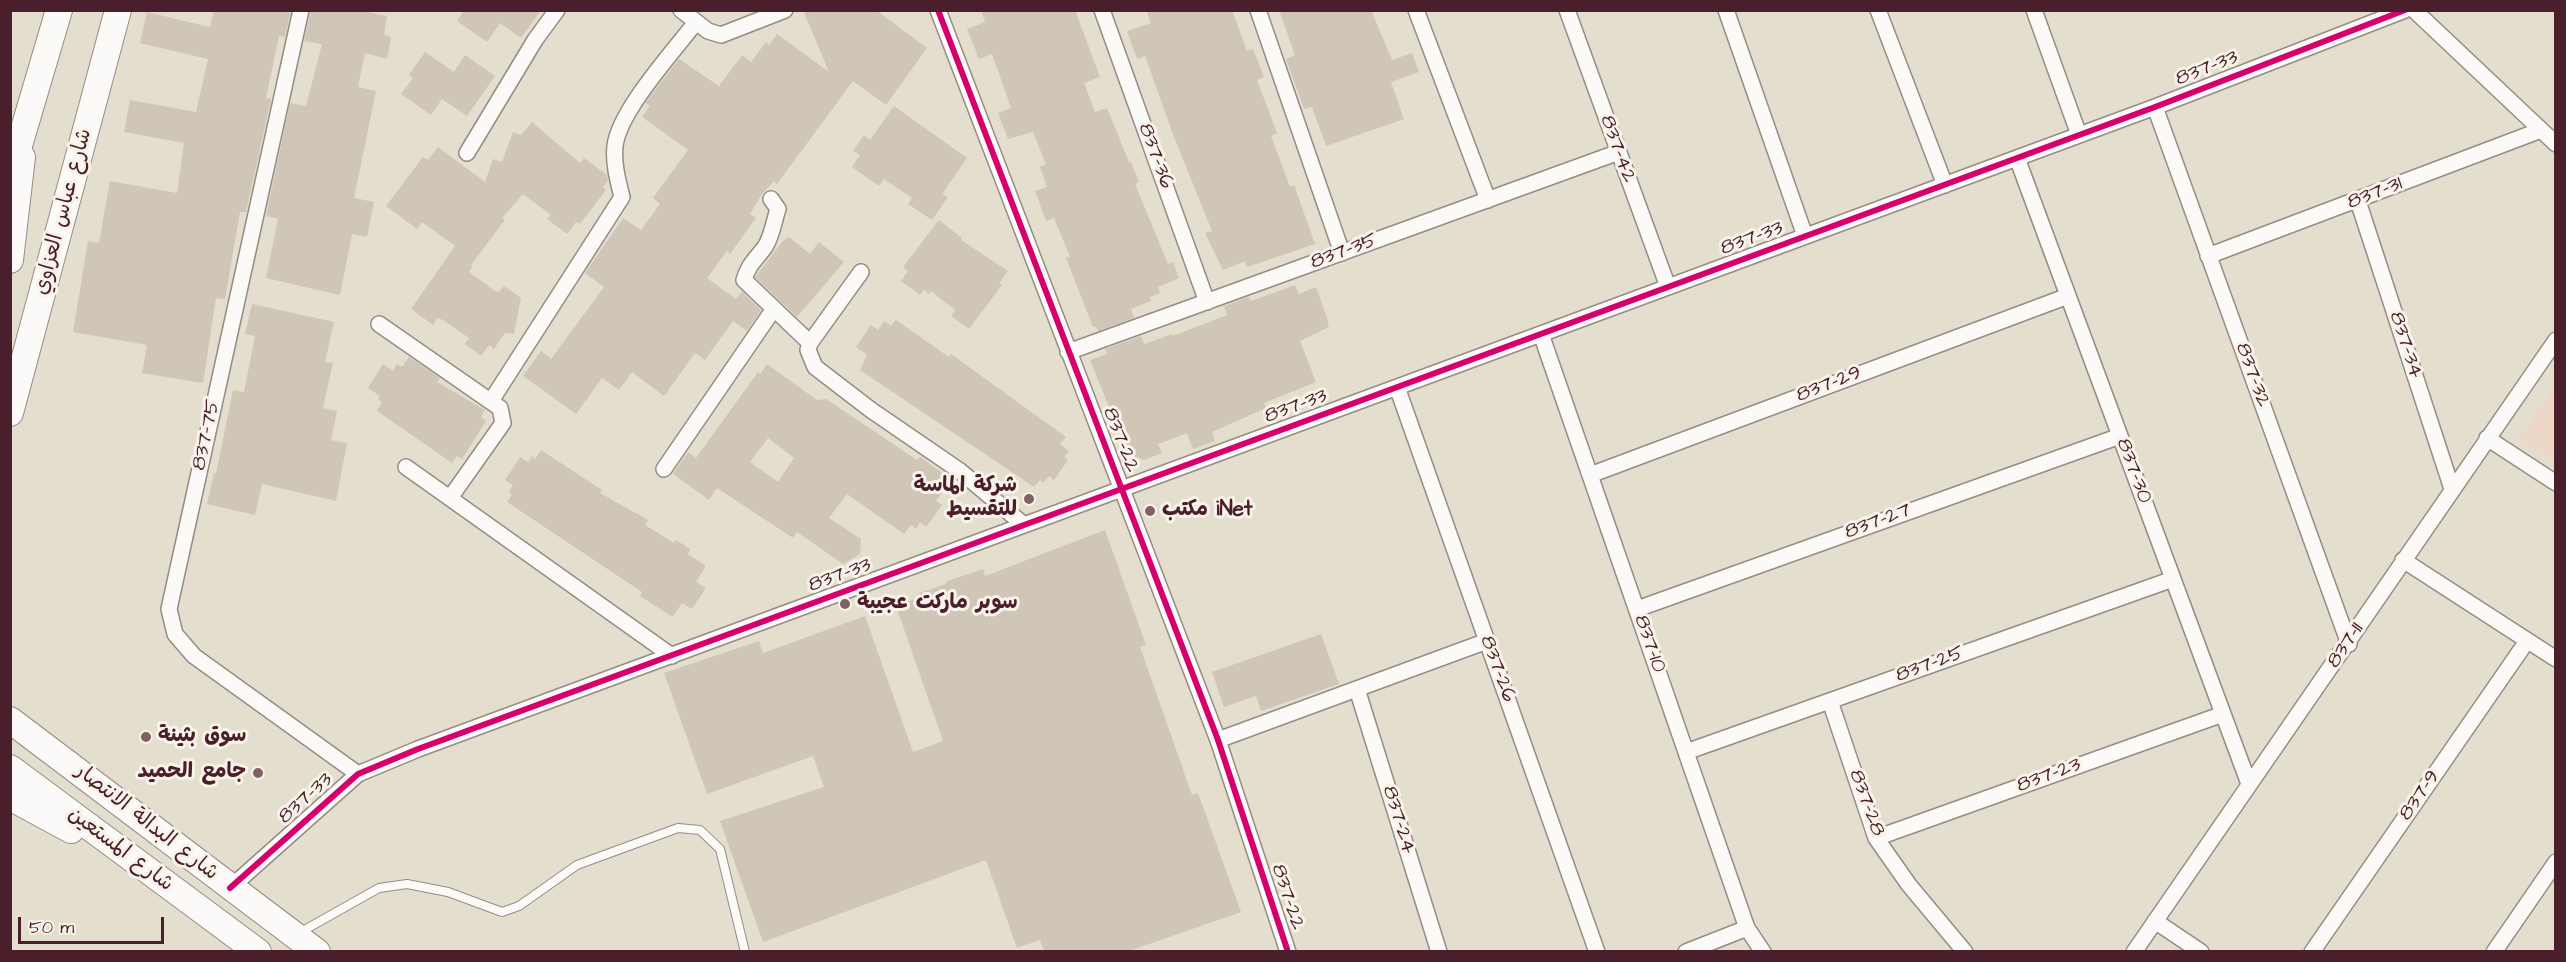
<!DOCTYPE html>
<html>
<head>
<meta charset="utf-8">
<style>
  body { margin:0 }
  #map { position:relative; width:2566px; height:962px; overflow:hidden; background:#e3decd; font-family:"Architects Daughter",sans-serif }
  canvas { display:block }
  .frame { position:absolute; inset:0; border:12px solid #4a1f2b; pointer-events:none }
  .scale { position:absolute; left:18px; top:917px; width:146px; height:27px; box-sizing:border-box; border:3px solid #4a1f2b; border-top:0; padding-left:8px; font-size:18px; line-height:21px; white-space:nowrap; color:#4a1f2b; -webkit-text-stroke:4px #f7f3e8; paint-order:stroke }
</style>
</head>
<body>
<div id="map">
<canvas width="2566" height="962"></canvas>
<div class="frame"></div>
<div class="scale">50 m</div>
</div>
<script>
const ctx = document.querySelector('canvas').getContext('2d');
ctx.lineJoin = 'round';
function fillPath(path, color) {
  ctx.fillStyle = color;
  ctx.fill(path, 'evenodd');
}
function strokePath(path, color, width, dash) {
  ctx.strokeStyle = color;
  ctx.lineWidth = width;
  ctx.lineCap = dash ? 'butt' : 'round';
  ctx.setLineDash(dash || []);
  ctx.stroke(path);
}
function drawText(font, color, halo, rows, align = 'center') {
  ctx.font = font + ' "Architects Daughter","Playpen Sans Arabic",sans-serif';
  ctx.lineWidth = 6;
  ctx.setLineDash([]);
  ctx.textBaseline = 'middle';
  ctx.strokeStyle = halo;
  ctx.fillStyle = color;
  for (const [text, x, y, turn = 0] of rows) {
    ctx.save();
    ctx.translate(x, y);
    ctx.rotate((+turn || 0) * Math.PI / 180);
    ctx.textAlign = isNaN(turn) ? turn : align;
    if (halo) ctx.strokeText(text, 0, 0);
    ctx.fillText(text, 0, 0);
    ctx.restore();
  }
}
fillPath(new Path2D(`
  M2555 386V462L2519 439Z`), '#edd7c7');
fillPath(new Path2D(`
  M214 10H291L285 37 279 36 266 98 271 99 246 212H240L225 299 216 298 203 383 142 373 147 345 73 332 88 241 99 243 110 181 177 193 184 143 124 132 130 100 196 112 208 59 140 43 147 12 210 27Z
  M311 10H358L387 16 384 35 391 37 387 59 365 53 358 87 376 91 354 198 374 202 367 237 352 234 340 295 266 278 278 219 266 216 290 103 306 106 322 44 304 41Z
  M464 10H541L521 38 500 23 487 42 457 21Z
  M803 10H876L927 48 886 105 853 81 777 184 774 181 762 194 750 214 756 218 730 254 727 251 707 278 736 299 742 292 761 310 747 331 733 321 705 360 695 353 664 396 632 372 619 390 602 378 576 414 523 376 541 351 551 359 604 287 585 273 623 218 641 230 660 204 653 198 688 150 642 117 650 106 645 103 679 59 719 86 742 55 751 62 766 42 769 45 777 34 829 72Z
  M981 10H1075L1100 77 1084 83 1095 112 1107 108 1129 162H1131L1139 182 1135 184 1168 264 1173 262 1179 278 1158 287 1160 293 1150 297 1151 301 1131 309 1134 318 1098 331 1096 326 1093 327 1066 258 1070 257 1054 218 1046 221 1035 191 1047 187 1040 167 1046 164 1033 132 1008 139 998 113 1011 108 992 54 979 59 967 29 985 22Z
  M1146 10H1232L1247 51 1253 49 1264 77 1257 80 1277 133 1271 136 1290 187 1294 185 1315 244 1247 267 1245 261 1223 270 1205 233 1212 231 1174 137 1145 56 1137 59 1127 31 1151 23Z
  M1279 10H1371L1392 60 1412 53 1419 72 1391 82 1404 119 1326 146 1312 107 1304 109 1286 59 1295 55Z
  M425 52 454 72 465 55 495 76 467 116 442 99 431 115 401 94 413 78 409 75Z
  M894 106 967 158 942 194 948 197 932 220 908 204 912 198 884 179 879 186 852 167 860 155 853 151 864 135 870 140Z
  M532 122 580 163 584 158 607 175 608 180 603 187 606 190 580 224 576 222 567 234 547 219 551 215 523 194 502 218 505 220 471 265 473 266 469 272 495 291 499 292 504 286 521 298 514 334 505 333 494 349 489 345 481 356 465 344 469 338 443 320 437 318 433 325 411 309 455 246 422 222 417 229 386 206 423 157 428 160 438 147 485 182 493 159 502 162 513 132 521 135Z
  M939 220 962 238 961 240 1008 271 999 283 1002 285 969 329 951 316 955 310 931 291 929 294 924 290 920 295 901 281 908 271 903 267Z
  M789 237 810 254 819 242 844 262 797 317 755 277 783 241Z
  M1295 285 1299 294 1316 287 1327 318 1329 327 1300 341 1316 382 1264 403 1266 408 1212 432 1215 441 1193 449 1187 433 1158 444 1162 453 1144 460 1128 454 1090 360 1107 354 1105 349 1141 336 1144 344 1172 334 1173 336 1227 315 1224 306 1249 297 1251 301Z
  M252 304 334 322 325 362 333 363 323 408 337 411 331 440 347 443 336 501 262 484 255 515 207 504 214 473 216 474 233 390 244 392 255 336 245 334Z
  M896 320 949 357 951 354 1066 437 1060 444 1069 451 1064 457 1068 460 1054 480 1049 476 1043 483 1040 480 1034 487 860 370 867 355 856 347 871 325 878 330 884 321 891 326Z
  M409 357 440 378 437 382 485 410 481 417 486 421 462 459 457 456 452 463 377 411 382 402 378 400 380 396 368 388 383 364 393 371 397 364 402 367Z
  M767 364 817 400 826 399 917 460 920 457 951 479 936 501 942 505 926 527 920 522 916 529 911 525 904 534 847 494 829 518 861 539 860 554 843 564 797 532 793 538 717 488 709 500 673 474 688 452 696 458 758 372 760 374ZM768 438 794 458 778 482 750 462Z
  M541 450 602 490 600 493 648 520 645 525 674 543 676 540 690 549 688 554 706 566 696 582 706 588 692 609 682 603 673 617 640 596 642 592 507 502 512 494 509 492 513 485 505 480 520 457 528 462 532 456 535 459Z
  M1105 530 1146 645 1140 647 1192 795 1198 793 1241 912 1129 951H1044L1040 940 1017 948 986 860 763 942 720 821 824 787 813 756 707 794 664 673 759 641 763 653 865 616 913 752 943 741 896 606 921 597 919 593 946 584 945 582 983 569 985 576Z
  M1321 634 1339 684 1261 711 1256 696 1224 707 1212 672Z`), '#cfc6b7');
const service = new Path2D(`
  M299 933 379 888 407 884 448 892 502 912 519 906 577 865 678 828 700 830 720 849 745 952`);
const minor = new Path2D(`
  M301 10 169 609 175 634 194 656 358 774
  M681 10 708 31 721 35 785 10
  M938 10 1218 740 1288 952
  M1102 10 1207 302
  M1258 10 1342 253
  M1416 10 1488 200
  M1567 10 1668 287
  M1726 10 1805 236
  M1878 10 1945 185
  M2034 10 2079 135
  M2414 10 2556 144
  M2155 107 2349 644
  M467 153 535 40 557 10
  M2017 158 2249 784
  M771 199 778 209C774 221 772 236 765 247 756 259 748 265 744 280L810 343
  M2358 201 2452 489
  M2208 256 2541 130
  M861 272 810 343 808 350 815 367 871 410 960 471 1024 525
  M379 324 500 408 503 423 450 498
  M1541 334 1747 928 1763 952
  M1068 352 1619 152
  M1397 387 1597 952
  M491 401 622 197C618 181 613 163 615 146 619 111 673 52 696 22
  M2487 438 2556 483
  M406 467 672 656
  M664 469 773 310
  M1590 475 2068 296
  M2403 560 2556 659
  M1637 609 2120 436
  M1357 689 1439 952
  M1830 701 1876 838 1909 885 1965 952
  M1218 740 1487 641
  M1686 752 2173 579
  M1876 838 2223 714
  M230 888 358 774 418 749 2155 107 2405 10
  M2155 921 2201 952
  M1686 952 1747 928
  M2134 952 2556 340
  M2312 952 2527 641
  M2494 952 2556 862`);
const primary = new Path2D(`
  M10 176 59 10
  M10 260 22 157
  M10 413 118 10
  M10 720 317 952
  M10 768 258 952
  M10 797 71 830`);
strokePath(service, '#958c85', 10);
strokePath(minor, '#958c85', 18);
strokePath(primary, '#958c85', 28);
strokePath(service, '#fbfaf8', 8);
strokePath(minor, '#fbfaf8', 15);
strokePath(primary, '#fbfaf8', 26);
strokePath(new Path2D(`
  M938 10 1218 740 1288 952
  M230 888 358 774 418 749 2155 107 2405 10`), '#d6006c', 6);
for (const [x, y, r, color] of [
  [1029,499,6,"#806264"],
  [1150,511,6,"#806264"],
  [845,604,6,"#806264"],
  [146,737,6,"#806264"],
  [258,773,6,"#806264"]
]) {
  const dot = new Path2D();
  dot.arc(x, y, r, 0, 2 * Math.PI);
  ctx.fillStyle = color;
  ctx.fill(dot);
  strokePath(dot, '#f7f3e8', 2);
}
drawText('21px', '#4a1f2b', '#f7f3e8', [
  ["837-33",2207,69,-21],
  ["837-42",1617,149,70],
  ["837-36",1155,156,70],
  ["837-31",2375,194,-21],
  ["شارع عباس العزاوي",64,212,-75],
  ["837-33",1752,239,-20],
  ["837-35",1344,252,-20],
  ["837-34",2405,345,72],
  ["837-32",2252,375,70],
  ["837-29",1829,385,-21],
  ["837-33",1296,407,-20],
  ["837-75",207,435,-78],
  ["837-22",1120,440,69],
  ["837-30",2133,471,70],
  ["837-27",1878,522,-20],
  ["837-33",840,576,-20],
  ["837-10",1649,644,71],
  ["837-11",2346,646,-56],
  ["837-25",1930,665,-20],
  ["837-26",1497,669,70],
  ["837-23",2049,776,-20],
  ["837-9",2420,796,-55],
  ["837-33",306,799,-42],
  ["837-28",1866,803,70],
  ["837-24",1398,820,73],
  ["شارع البدالة الانتصار",146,823,38],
  ["شارع المستعين",120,850,37],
  ["837-22",1287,897,72]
]);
drawText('bold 21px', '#4a1f2b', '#f7f3e8', [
  ["شركة الماسة",1017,487,"right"],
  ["للتقسيط",1017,511,"right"],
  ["مكتب iNet",1162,511],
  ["سوبر ماركت عجيبة",857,604],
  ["سوق بثينة",158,737],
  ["جامع الحميد",246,773,"right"]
], 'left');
</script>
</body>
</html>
